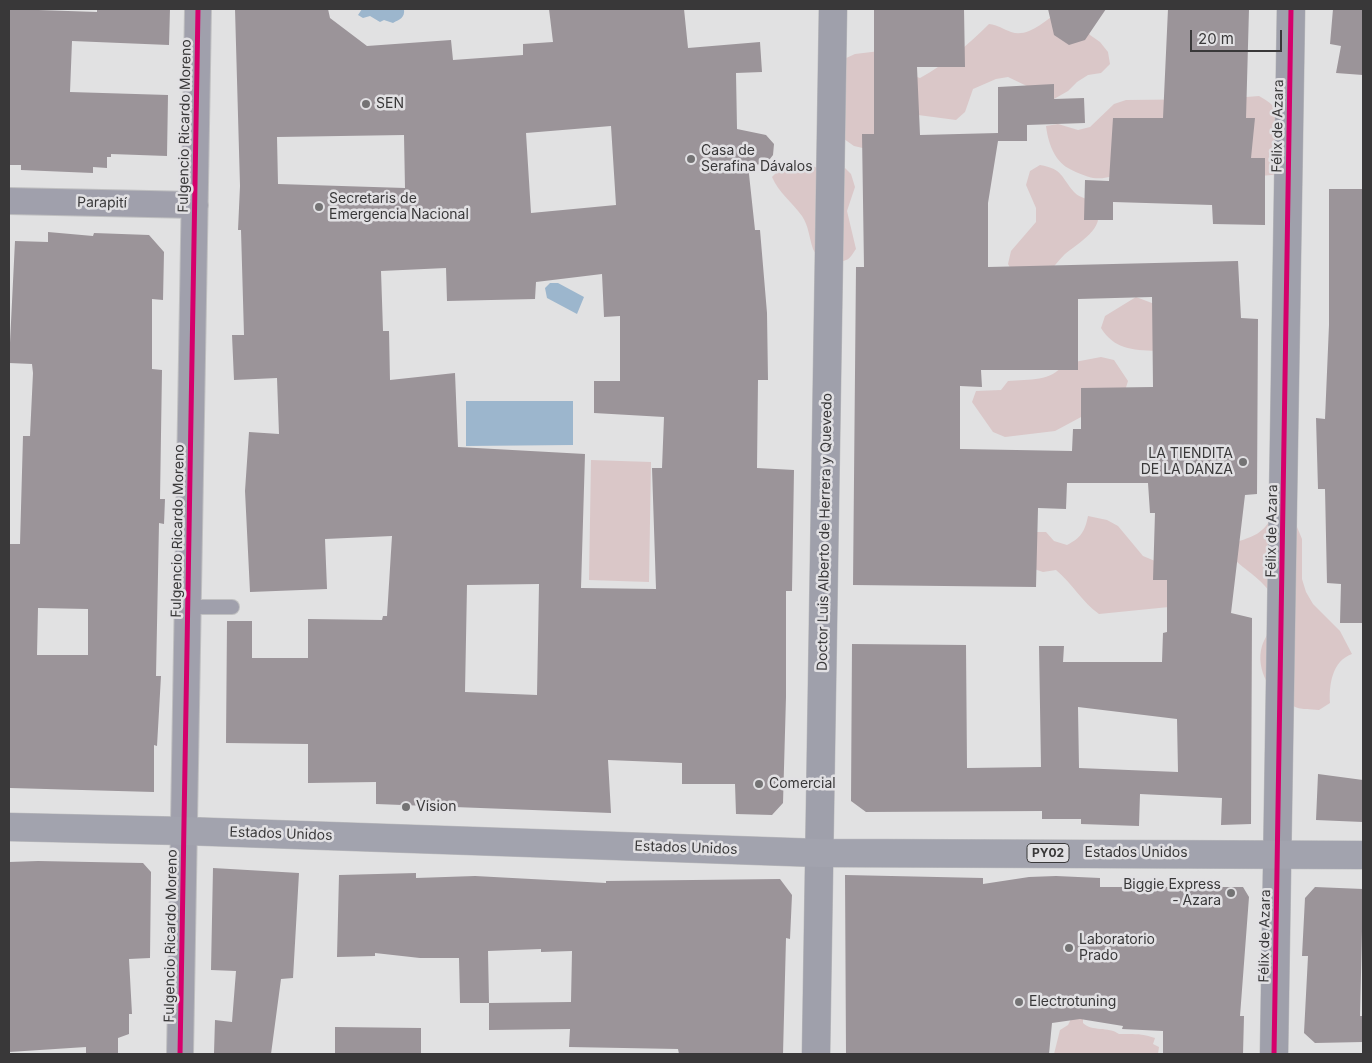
<!DOCTYPE html>
<html>
<head>
<meta charset="utf-8">
<style>
  body { margin:0 }
  #map { position:relative; width:1372px; height:1063px; overflow:hidden; background:#e1e1e2; font-family:Inter,sans-serif }
  canvas { display:block }
  .frame { position:absolute; inset:0; border:10px solid #393839; pointer-events:none }
  .scale { position:absolute; left:1190px; top:30px; width:92px; height:22px; box-sizing:border-box; border:2px solid #393839; border-top:0; padding-left:6px; font-size:15px; line-height:18px; white-space:nowrap; color:#393839; -webkit-text-stroke:4px #e1e0e3; paint-order:stroke }
</style>
</head>
<body>
<div id="map">
<canvas width="1372" height="1063"></canvas>
<div class="frame"></div>
<div class="scale">20 m</div>
</div>
<script>
const ctx = document.querySelector('canvas').getContext('2d');
ctx.lineJoin = 'round';
function fillPath(path, color) {
  ctx.fillStyle = color;
  ctx.fill(path, 'evenodd');
}
function strokePath(path, color, width, dash) {
  ctx.strokeStyle = color;
  ctx.lineWidth = width;
  ctx.lineCap = dash ? 'butt' : 'round';
  ctx.setLineDash(dash || []);
  ctx.stroke(path);
}
function drawText(font, color, halo, rows, align = 'center') {
  ctx.font = font + ' Inter,sans-serif';
  ctx.lineWidth = 5;
  ctx.setLineDash([]);
  ctx.textBaseline = 'middle';
  ctx.strokeStyle = halo;
  ctx.fillStyle = color;
  for (const [text, x, y, turn = 0] of rows) {
    ctx.save();
    ctx.translate(x, y);
    ctx.rotate((+turn || 0) * Math.PI / 180);
    ctx.textAlign = isNaN(turn) ? turn : align;
    if (halo) ctx.strokeText(text, 0, 0);
    ctx.fillText(text, 0, 0);
    ctx.restore();
  }
}
fillPath(new Path2D(`
  M1058 12 1086 28 1090 35 1100 42 1108 52 1110 64 1101 73 1088 75 1077 82 1068 91 1054 99 1008 77 996 79 973 89 965 112 956 120 918 115 867 149 854 146 844 139V59L855 54 880 51 908 74 920 78C946 64 968 45 989 24 998 25 1003 29 1011 32 1028 38 1045 21 1058 12Z
  M1259 96C1293 114 1286 139 1287 173 1235 182 1183 169 1131 173 1118 173 1107 180 1093 178 1085 176 1075 172 1068 168 1054 160 1048 142 1046 126L1058 124 1078 130 1090 127 1114 104 1126 100 1221 99Z
  M804 162 817 168 842 165 851 174 855 187 847 211 856 249C853 253 850 259 846 260 835 265 818 261 813 249 809 237 809 227 802 216 792 202 779 193 772 177 782 166 790 163 804 162Z
  M1040 165C1063 169 1061 177 1074 192 1080 199 1090 197 1096 207 1107 228 1078 243 1065 254 1059 260 1053 268 1047 274L1014 275 1008 264 1011 251 1036 222V208L1026 185 1030 171Z
  M1136 297 1165 308 1156 351C1132 350 1114 349 1101 328L1105 316Z
  M1101 357 1114 360 1128 381 1124 394 1055 431 1005 437 993 432 972 402 976 391 1001 390 1008 381C1030 379 1051 382 1064 364Z
  M591 460 651 462 649 582 589 580Z
  M1285 510 1297 527 1302 539V579L1306 592 1313 604 1340 631 1352 654C1332 661 1329 685 1330 703L1319 710C1311 709 1300 710 1293 706 1271 696 1255 670 1262 646 1267 631 1282 617 1274 599 1265 580 1245 571 1231 556L1234 543C1254 536 1264 534 1273 514Z
  M1088 516 1107 520 1118 526 1143 556 1155 561 1199 604 1099 614C1082 602 1072 583 1056 570L1043 572 1031 568 1034 532H1046L1054 541 1067 545C1081 538 1085 531 1088 516Z
  M1074 1013 1083 1017V1023C1092 1032 1108 1026 1119 1034 1131 1034 1142 1033 1155 1038L1153 1044 1159 1047 1158 1054H1054L1060 1030 1068 1025Z`), '#dac7c8');
fillPath(new Path2D(`
  M362 9H404C405 18 400 19 393 23L384 20 380 22 370 16 363 18 358 15Z
  M550 283H558L584 297 577 314 547 298 545 288Z
  M466 401H573V445L466 446Z`), '#9cb6cd');
fillPath(new Path2D(`
  M9 9 97 12V9H170L169 45 72 41 70 92 168 95 167 156 111 154V157H107V168L93 167V173L21 170V165H9Z
  M235 9H328L330 18 367 46 451 40 453 60 523 55V44L553 42 549 9H684L688 48 760 42 762 72 736 73 737 129 766 135 774 144 773 155 766 164 748 165 755 230H760L767 313 768 380H758L757 468 794 470 792 591H786V697L783 803 772 815 736 814 735 784H682V763L608 760 611 813 376 804V782L308 783V744L226 743 227 621H252V658H308V619L382 620 383 616H387L392 536 325 539 327 589 250 592 245 491 249 432 279 434 277 378 234 380 232 335H244L241 230H238L240 186ZM611 126 616 205 531 213 526 133ZM404 135 405 188 278 184 277 137ZM446 268 447 301 535 299 536 282 602 274 604 317 620 316V381H594V413L664 417 662 468H652L656 589 581 588 585 454 458 447 455 373 390 380 389 331H383L381 271ZM539 584 537 695 465 692 467 585Z
  M874 9H964L965 67H917L920 135 998 133V87L1054 84V99L1084 98 1085 123 1027 125V141H998L988 203V267L1238 261 1241 318 1258 319 1257 494 1245 495 1231 613 1252 618 1251 824 1221 825 1222 798 1140 794 1139 826 1081 824V819H1042V811L866 812 851 801 852 644 966 645 967 768 1041 767 1039 646H1064L1063 662H1162L1163 633 1167 632V580H1153L1155 513H1150L1148 483H1067L1066 509 1038 508 1036 587 853 585 856 267H864L862 134H874ZM1152 297 1153 387 1081 388V429H1073L1072 451 960 449V386L982 387 981 370H1078V299ZM1078 707 1177 719 1178 772 1079 768Z
  M1048 9H1106L1085 40 1069 45 1054 35Z
  M1168 9H1249L1246 118H1255L1251 158H1265V225L1213 224 1212 205 1113 202V220H1084L1085 180 1109 181 1113 118H1163Z
  M1333 9H1363V75L1336 73 1341 46 1330 44Z
  M1329 189H1363V623H1340L1341 584 1327 583 1325 489H1318L1316 418 1325 419 1329 325Z
  M48 232 93 236 94 233 149 235 164 252 163 300 152 299V369L162 370 160 499H165L164 524 159 523 156 676H161L157 746 154 745V792L10 788 9 544H20L23 436H30L33 373 32 364 9 363 15 241 48 242ZM38 608 88 609V655H37Z
  M1318 774 1363 780V822L1316 820Z
  M38 861 143 863 151 872 150 958 129 959 132 1014H129V1034L118 1038V1054L86 1053V1047L9 1052V862Z
  M213 868 299 873 293 978 281 979 271 1054 214 1053 215 1020 232 1022 236 971 211 970Z
  M416 873V878L475 876 606 883V881L780 879 792 895 790 939 786 938 783 1054H679L678 1049 569 1047 570 1029 489 1030V1003H460L459 958H420L375 953V956L337 957 339 875ZM541 949V952L572 951 571 1002 489 1003 488 951Z
  M845 875 983 878V884L1029 877 1056 876 1100 878V887H1243L1249 897 1240 1016H1244L1243 1054H1163V1031L1122 1029 1123 1026 1080 1019 1052 1023 1049 1054H846Z
  M1315 887 1363 889 1360 1016H1363V1042L1315 1043 1304 1033 1308 956H1302L1305 898Z
  M335 1027 421 1028V1054H335Z`), '#9b9499');
const lane = new Path2D(`
  M188 607H232`);
const street = new Path2D(`
  M9 201 195 205
  M180 1054 198 9`);
const secondary = new Path2D(`
  M816 1054 833 9
  M1274 1054 1291 9`);
const primary = new Path2D(`
  M9 827 184 831 819 853 1363 855`);
strokePath(lane, '#bfbfc0', 16);
strokePath(street, '#bfbfc0', 28);
strokePath(secondary, '#bfbfc0', 29);
strokePath(primary, '#bfbfc0', 29);
strokePath(lane, '#a0a0ac', 14);
strokePath(street, '#a0a0ac', 26);
strokePath(secondary, '#9fa0ab', 28);
strokePath(primary, '#a2a3ae', 28);
strokePath(new Path2D(`
  M180 1054 198 9
  M1274 1054 1291 9`), '#d6006c', 5);
for (const [x, y, r, color] of [
  [366,104,5,"#747374"],
  [691,159,5,"#747374"],
  [319,207,5,"#747374"],
  [1243,462,5,"#747374"],
  [759,784,5,"#747374"],
  [406,807,5,"#747374"],
  [1231,893,5,"#747374"],
  [1069,948,5,"#747374"],
  [1019,1002,5,"#747374"]
]) {
  const dot = new Path2D();
  dot.arc(x, y, r, 0, 2 * Math.PI);
  ctx.fillStyle = color;
  ctx.fill(dot);
  strokePath(dot, '#e1e0e3', 2);
}
for (const [x, y, w] of [
  [1048,853,42]
]) {
  const box = new Path2D();
  box.roundRect(x - w / 2, y - 9.5, w, 19, 4);
  ctx.fillStyle = '#e1e0e3';
  ctx.fill(box);
  strokePath(box, '#393839', 1);
}
drawText('bold 12px', '#393839', null, [
  ["PY02",1048,853]
]);
drawText('14px', '#393839', '#e1e0e3', [
  ["SEN",376,104],
  ["Casa de",701,151],
  ["Serafina Dávalos",701,167],
  ["Secretaris de",329,199],
  ["Emergencia Nacional",329,215],
  ["LA TIENDITA",1233,454,"right"],
  ["DE LA DANZA",1233,470,"right"],
  ["Comercial",769,784],
  ["Vision",416,807],
  ["Biggie Express",1221,885,"right"],
  ["- Azara",1221,901,"right"],
  ["Laboratorio",1079,940],
  ["Prado",1079,956],
  ["Electrotuning",1029,1002]
], 'left');
drawText('14px', '#393839', '#e1e0e3', [
  ["Fulgencio Ricardo Moreno",185,126,-89],
  ["Félix de Azara",1278,126,-89],
  ["Parapití",102,203,1],
  ["Fulgencio Ricardo Moreno",178,531,-89],
  ["Félix de Azara",1272,531,-89],
  ["Doctor Luis Alberto de Herrera y Quevedo",825,532,-89],
  ["Estados Unidos",281,834,2],
  ["Estados Unidos",686,848,2],
  ["Estados Unidos",1136,853],
  ["Fulgencio Ricardo Moreno",171,936,-89],
  ["Félix de Azara",1265,936,-89]
]);
</script>
</body>
</html>
